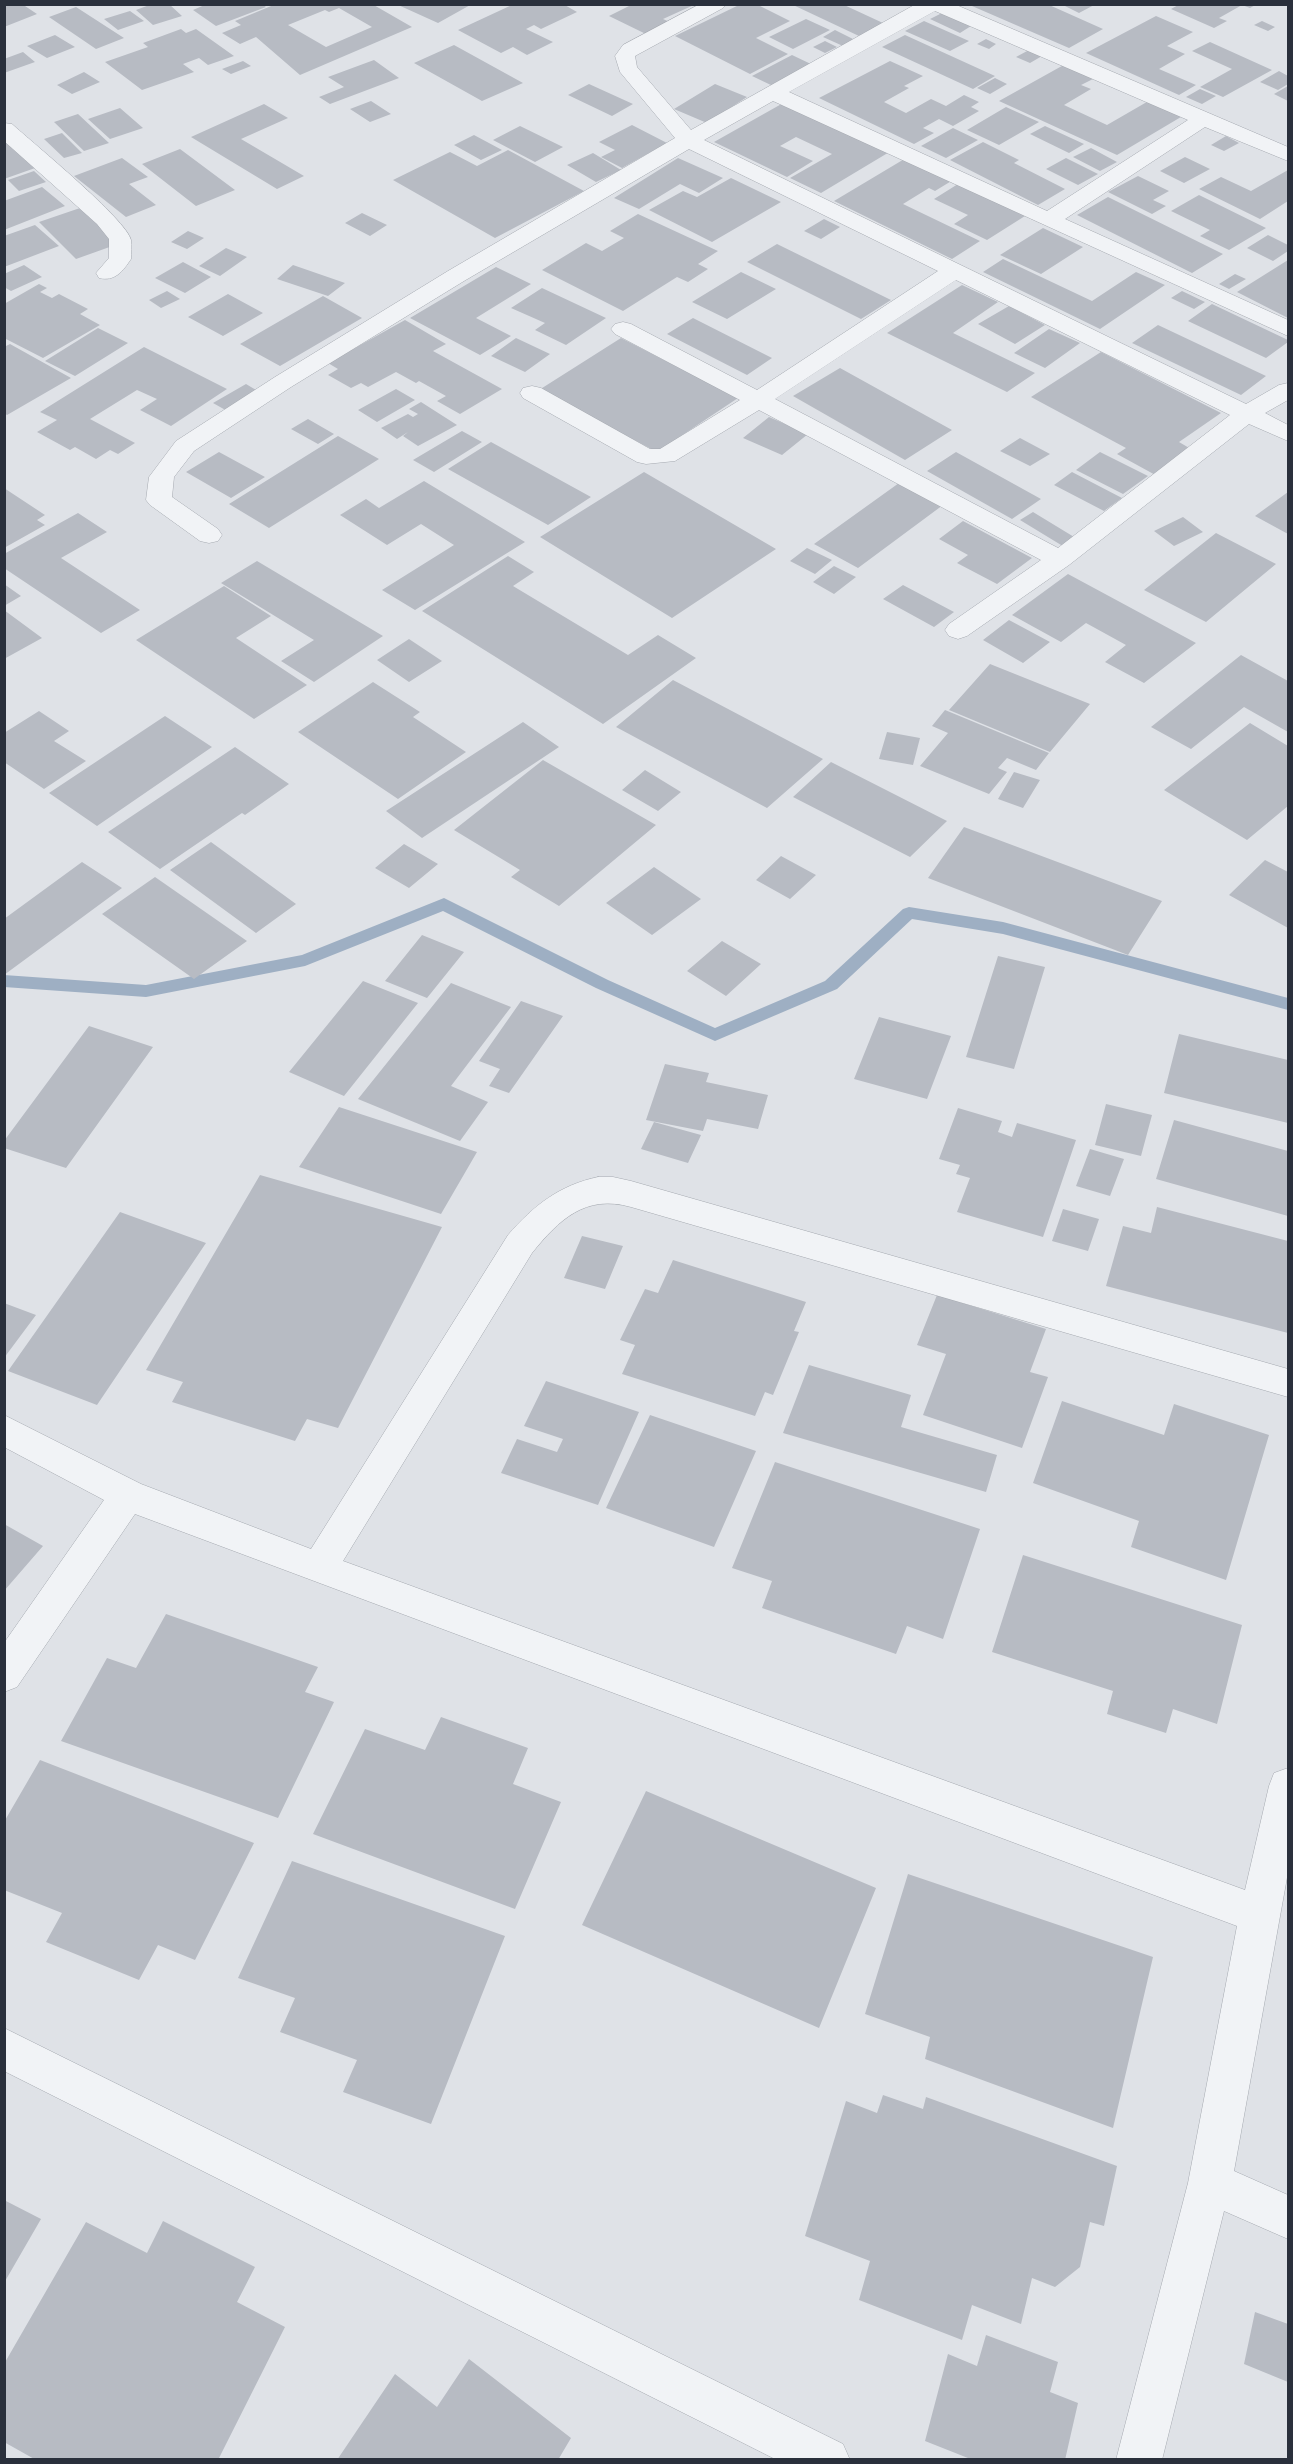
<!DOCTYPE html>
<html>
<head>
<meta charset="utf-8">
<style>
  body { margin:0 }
  #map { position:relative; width:1293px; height:2464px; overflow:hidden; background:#dfe2e7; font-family:Mulish,sans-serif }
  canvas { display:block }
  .frame { position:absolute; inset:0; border:6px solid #2a303c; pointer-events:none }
</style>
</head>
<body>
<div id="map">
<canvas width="1293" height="2464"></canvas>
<div class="frame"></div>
</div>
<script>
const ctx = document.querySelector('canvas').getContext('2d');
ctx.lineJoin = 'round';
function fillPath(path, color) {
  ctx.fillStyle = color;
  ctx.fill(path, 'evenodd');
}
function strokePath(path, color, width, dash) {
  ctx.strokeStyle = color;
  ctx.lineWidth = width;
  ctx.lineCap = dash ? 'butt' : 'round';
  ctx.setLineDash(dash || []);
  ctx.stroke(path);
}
fillPath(new Path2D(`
  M444 898 608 980 715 1028 825 981 903 909 909 907 1003 922 1288 998V1010L1003 934 912 919 837 989 715 1041 596 988 443 911 305 966 146 997 4 987V975L146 985 302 955Z`), '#9eafc3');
fillPath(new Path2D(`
  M4 4H22L37 14 4 27Z
  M152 4H169L182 16 153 25 136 10Z
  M207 4H262L266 7 216 26 193 10Z
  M276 4H372L412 27 300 75 256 37 240 44 222 33 241 25 235 21ZM339 8 372 27 326 47 288 25 325 10 329 12Z
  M396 4H472L438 23Z
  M514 4H563L577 12 541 29 534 25 526 29 553 42 527 55 513 47 501 53 458 30Z
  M633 4H696L663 19 674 24 650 36 609 16Z
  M741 4H756L790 21 756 38 788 54 750 74 675 36Z
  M791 4H842L883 23 859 36Z
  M976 4H1047L1103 29 1069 48 972 6Z
  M1061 4H1096L1079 13Z
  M1180 4H1257L1250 8 1242 5 1219 18 1227 21 1214 28 1171 9Z
  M76 7 124 38 96 49 49 17Z
  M130 11 144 21 118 30 104 19Z
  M942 13 971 26 960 33 930 19Z
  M1156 16 1193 32 1167 46 1185 54 1159 69 1196 85 1179 95 1086 53Z
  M806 19 830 30 793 49 769 37Z
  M924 21 969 41 950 51 905 31Z
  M1262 21 1275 27 1268 31 1254 25Z
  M181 29 186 33 196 29 234 56 208 65 199 58 183 64 194 72 142 90 105 62 148 47 143 43Z
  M835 30 855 40 843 46 823 37Z
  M55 35 75 47 47 58 27 46Z
  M905 35 995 76 973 89 882 47Z
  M986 39 996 44 989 49 977 44Z
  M825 41 837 47 825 53 813 47Z
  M1210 42 1272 70 1223 97 1200 87 1232 69 1192 51Z
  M454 45 523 83 482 101 414 63Z
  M1029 50 1042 56 1030 63 1016 57Z
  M23 52 35 62 4 73V59Z
  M792 55 813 65 773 86 752 76Z
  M374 60 399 78 330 104 319 97 344 87 328 77Z
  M243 61 251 66 231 74 222 69Z
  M890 61 923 76 904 86 909 88 884 102 906 113 931 99 946 106 964 95 979 102 971 107 979 111 953 126 939 119 923 128 934 133 914 144 819 98Z
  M1069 62 1099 76 1081 85 1091 89 1064 105 1107 125 1152 99 1186 114 1117 155 999 101Z
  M1279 71 1288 76V84L1278 90 1260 82Z
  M84 72 100 82 72 94 57 85Z
  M995 78 1007 84 990 94 977 88Z
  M589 84 633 104 612 116 568 95Z
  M715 84 747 97 707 123 674 109Z
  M1288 86V101L1274 94Z
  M1200 89 1216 96 1202 104 1186 97Z
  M371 101 391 114 370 122 350 109Z
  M785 102 891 151 821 193 790 178 832 154 796 137 780 146 813 161 787 177 714 142Z
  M264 104 288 118 241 139 304 176 277 189 191 137Z
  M1006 107 1039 122 999 145 967 130Z
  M120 108 143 128 110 139 88 119Z
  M78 114 109 143 84 151 54 122Z
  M632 125 667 143 622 168 601 157 615 150 599 142Z
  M520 126 563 147 535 162 493 140Z
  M1045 126 1084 144 1069 153 1030 134Z
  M953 128 978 140 946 158 921 146Z
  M62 133 82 153 64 158 44 139Z
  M474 135 502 150 481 160 454 145Z
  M1226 136 1239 143 1224 151 1211 145Z
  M4 141 38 167 4 179Z
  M983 142 1019 160 1014 163 1065 189 1038 205 950 160Z
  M1091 148 1117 162 1100 171 1073 157Z
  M180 149 235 190 196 206 142 164Z
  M508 150 584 191 495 238 393 180 450 152 477 166Z
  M593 153 621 170 596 182 567 165Z
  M1185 157 1210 169 1184 183 1160 171Z
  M122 158 148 177 129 184 156 205 126 217 74 176Z
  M678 158 723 178 699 193 680 184 639 209 614 198Z
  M906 158 953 180 935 191 929 188 903 204 980 241 952 259 834 201Z
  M1066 158 1098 174 1078 185 1046 169Z
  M1288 170V201L1260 219 1199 189 1221 177 1251 191Z
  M34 171 46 182 19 191 8 180Z
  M1138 176 1169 191 1153 200 1166 206 1152 214 1108 192Z
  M731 178 781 202 712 242 649 210 683 191 697 197Z
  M958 184 1025 216 987 240 954 224 968 215 934 199Z
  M42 187 65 206 4 230V201Z
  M1199 195 1266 228 1229 250 1200 236 1210 230 1171 211Z
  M1108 197 1223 254 1192 273 1077 215Z
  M80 208 118 244 76 259 39 222Z
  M362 213 387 225 370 236 345 223Z
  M638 214 718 251 698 264 708 269 688 282 677 277 623 311 542 270 586 243 602 251 624 238 610 231Z
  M824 219 840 227 821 239 804 231Z
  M35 225 59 246 4 267V236Z
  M1043 228 1083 247 1041 274 1000 255Z
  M188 231 204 238 187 249 171 242Z
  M1268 235 1288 245V251L1273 261 1247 248Z
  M777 244 891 300 861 319 747 262Z
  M226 248 247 257 220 276 199 266Z
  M1003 259 1092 301 1136 272 1165 285 1100 329 983 272Z
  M1288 260V318L1237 292Z
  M183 262 211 277 185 293 155 278Z
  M24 265 42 277 11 291 4 287V274Z
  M293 265 345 283 328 296 277 279Z
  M496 267 531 284 476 318 511 336 480 355 410 318Z
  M741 272 776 289 727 319 692 302Z
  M1235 274 1246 279 1229 289 1219 284Z
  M39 284 47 288 40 292 52 298 59 294 88 309 80 314 100 325 43 358 4 338V304Z
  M962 285 998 302 953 333 1035 373 1007 392 887 333Z
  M542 288 606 318 566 345 535 330 545 323 511 308Z
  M167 291 180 299 161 308 149 300Z
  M1182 291 1205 302 1194 309 1171 298Z
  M228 294 263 313 223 336 188 317Z
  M323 296 362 318 280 366 240 344Z
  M1212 304 1288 340V342L1266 358 1188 321Z
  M1009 306 1045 325 1015 344 978 324Z
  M693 318 772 358 747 375 667 334Z
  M405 320 446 344 433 351 502 389 460 414 437 401 446 396 419 381 416 383 396 372 368 387 361 383 351 388 328 375 338 369 328 363Z
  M1158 325 1266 376 1241 395 1132 343Z
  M98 328 128 343 75 376 45 361Z
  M1049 329 1080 343 1045 368 1014 353Z
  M516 338 550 354 525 372 491 356Z
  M621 338 738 398 657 452 539 390Z
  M10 344 71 378 7 415 4 413V347Z
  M144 347 227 389 171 426 140 410 157 399 137 390 90 419 135 443 118 454 110 450 96 459 75 447 70 450 37 432 57 420 40 412Z
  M1101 352 1221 413 1179 442 1196 452 1159 477 1117 454 1126 448 1031 397Z
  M840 368 952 430 905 460 793 396Z
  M246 384 261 393 229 412 213 403Z
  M396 389 415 400 377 422 358 410Z
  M421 402 457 425 418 446 403 436 408 432 397 439 381 428 408 414 413 417 418 414 409 409Z
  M769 417 808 434 782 455 743 438Z
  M308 419 334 434 318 444 291 429Z
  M462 431 482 442 434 472 413 460Z
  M338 436 379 459 269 528 229 504Z
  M1020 438 1050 454 1030 466 1000 451Z
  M491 442 591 497 548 525 448 469Z
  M219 452 265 477 231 498 186 472Z
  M956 452 1041 499 1012 519 927 471Z
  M1100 452 1148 476 1123 494 1076 470Z
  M644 472 776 549 672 618 540 537Z
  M1072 472 1122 498 1104 511 1054 485Z
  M424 481 525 542 415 610 382 590 454 545 421 524 387 545 340 515 366 499 379 508Z
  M899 483 943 505 858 568 814 544Z
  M4 488 45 515 37 520 45 525 4 548Z
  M1288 492V534L1255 516Z
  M1033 512 1079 540 1066 548 1020 520Z
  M78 513 107 532 61 558 140 610 101 633 4 568V554Z
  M1183 517 1203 532 1174 546 1154 531Z
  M963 521 1032 558 997 584 957 563 968 555 939 539Z
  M1216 533 1276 564 1206 622 1144 590Z
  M807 548 832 560 815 574 790 561Z
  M508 556 534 572 513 586 628 655 658 635 696 658 603 724 422 611Z
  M257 561 383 636 314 682 281 661 314 640 221 583Z
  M834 566 856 577 834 594 813 582Z
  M1068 574 1196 643 1144 683 1105 662 1126 645 1086 623 1061 642 1012 615Z
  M4 584 21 596 4 606Z
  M903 585 954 612 934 627 883 599Z
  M224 586 271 616 236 638 307 685 254 719 136 640Z
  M4 610 42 638 4 659Z
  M1009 620 1050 642 1023 663 983 640Z
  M409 639 442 661 409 682 377 660Z
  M1241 655 1288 681V732L1244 707 1191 749 1151 727Z
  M990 664 1090 704 1050 752 949 710Z
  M673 680 823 759 767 808 616 727Z
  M373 682 420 712 413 717 466 752 398 799 298 732Z
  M945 710 1049 753 1036 770 1007 758 998 768 1007 772 989 794 920 766 948 733 932 726Z
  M39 711 69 731 54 741 86 761 44 789 4 762V733Z
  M165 716 212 747 97 826 49 793Z
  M523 722 559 747 422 838 386 811Z
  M1250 723 1288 746V806L1247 840 1164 790Z
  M887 732 920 738 913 765 879 759Z
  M235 747 289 784 245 815 242 813 160 869 108 832Z
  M543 760 656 825 559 906 511 877 520 870 454 830Z
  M831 762 947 821 910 857 793 797Z
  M645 770 681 792 658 811 622 790Z
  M1014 772 1040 780 1023 808 998 799Z
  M964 827 1162 901 1128 955 928 878Z
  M211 842 296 904 256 933 170 870Z
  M404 844 438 864 409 888 375 868Z
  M781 856 816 875 790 899 756 880Z
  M1265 860 1288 872V928L1229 895Z
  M82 862 122 888 4 975V919Z
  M654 867 701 899 652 935 606 903Z
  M155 877 247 941 194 979 102 914Z
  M422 935 464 952 427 998 385 981Z
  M722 941 761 964 726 996 687 971Z
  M998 956 1045 967 1014 1069 966 1057Z
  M363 981 418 1003 344 1096 289 1072Z
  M451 983 511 1007 451 1086 488 1102 460 1141 358 1099Z
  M521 1001 563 1016 509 1093 489 1086 500 1069 479 1061Z
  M879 1017 951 1036 927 1099 854 1079Z
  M89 1026 153 1047 66 1168 4 1148V1141Z
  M1179 1034 1288 1060V1123L1164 1093Z
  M665 1064 709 1073 706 1082 768 1095 758 1129 707 1119 703 1131 646 1120Z
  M1106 1104 1152 1115 1141 1156 1095 1145Z
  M339 1107 477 1152 441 1214 299 1167Z
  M958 1108 1002 1121 998 1132 1012 1137 1017 1123 1076 1140 1043 1237 957 1212 970 1178 956 1174 960 1165 939 1159Z
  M1174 1120 1288 1151V1216L1156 1179Z
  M654 1122 701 1135 688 1163 641 1149Z
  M1090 1149 1124 1159 1110 1196 1076 1186Z
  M260 1175 442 1227 338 1428 307 1419 295 1441 172 1402 183 1382 146 1370Z
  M1157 1207 1288 1241V1333L1106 1286 1123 1226 1151 1233Z
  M1063 1209 1099 1219 1088 1251 1052 1241Z
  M120 1212 206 1243 97 1405 8 1371Z
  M582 1236 623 1246 605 1289 564 1278Z
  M673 1260 806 1302 794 1331 799 1332 773 1395 765 1392 755 1416 622 1374 635 1345 620 1340 645 1289 658 1293Z
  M937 1295 1046 1329 1030 1372 1048 1377 1022 1448 923 1415 946 1354 917 1345Z
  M4 1303 36 1315 4 1358Z
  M809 1365 911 1395 901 1427 997 1455 986 1492 783 1433Z
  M546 1381 639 1412 598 1505 501 1473 517 1439 557 1452 563 1439 524 1426Z
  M1062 1401 1164 1435 1174 1404 1269 1435 1226 1580 1131 1547 1139 1521 1033 1483Z
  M650 1415 756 1451 714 1547 606 1508Z
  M775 1462 980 1529 943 1639 907 1626 896 1654 762 1608 772 1581 732 1568Z
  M4 1524 43 1546 4 1591Z
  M1023 1555 1242 1625 1217 1724 1173 1709 1166 1733 1107 1714 1113 1691 992 1652Z
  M166 1614 318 1667 305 1692 334 1702 278 1818 61 1741 107 1658 136 1668Z
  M441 1717 528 1748 513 1784 561 1802 515 1909 313 1834 365 1729 425 1750Z
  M40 1760 254 1843 195 1960 158 1945 139 1980 46 1942 62 1913 4 1890V1822Z
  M646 1791 876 1888 819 2028 582 1925Z
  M292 1861 505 1936 431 2124 343 2092 357 2060 280 2032 295 1998 238 1978Z
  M908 1874 1153 1957 1113 2128 925 2059 930 2037 865 2014Z
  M883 2095 923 2109 926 2097 1117 2166 1104 2226 1090 2222 1080 2267 1055 2287 1032 2278 1021 2324 972 2305 962 2340 859 2300 870 2261 805 2236 846 2101 877 2113Z
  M4 2200 41 2219 4 2283Z
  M163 2221 255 2267 237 2302 285 2327 218 2460H36L4 2442V2364L86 2222 147 2253Z
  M1255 2312 1288 2324V2382L1244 2364Z
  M986 2335 1058 2362 1050 2392 1078 2403 1065 2460H973L925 2441 948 2354 977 2366Z
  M469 2359 571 2438 558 2460H337L395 2374 437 2407Z`), '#b7bbc3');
const street = new Path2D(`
  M700 4H726L723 8 635 56 637 67 691 130 916 4H954L1288 147V161L1205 127 1065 219 1288 320V336L773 101 704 140 1246 404 1279 385 1288 383V400L1265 413 1288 425V441L1249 424 1069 565 967 636 958 639 949 636 945 630 949 624 1041 560 759 410 675 461 646 464 637 462 523 398 520 393 523 388 532 386 541 388 650 449H660L740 400 615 334 611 329 615 324 623 322 631 324 757 390 938 271 689 149 464 281 291 387 194 451 174 477 172 497 218 529 222 535 218 541 209 543 200 541 150 505 146 500 149 477 176 441 275 377 448 271 675 138 620 72 615 56 623 45ZM935 11 1188 120 1047 211 789 92ZM956 280 1230 415 1058 548 775 399Z
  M4 123 12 124C33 143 127 220 131 240 132 246 131 253 131 259 123 271 115 282 99 278L96 273 109 258V239L97 224 4 141Z
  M598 1177H613L631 1181 1288 1369V1397L631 1207C585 1194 559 1220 532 1253L343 1561 1245 1890 1269 1786 1274 1773 1288 1768V1872L1234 2171 1288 2195V2239L1224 2211 1162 2460H1116L1188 2183 1237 1926 135 1514 17 1687 4 1692V1643L104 1500 4 1447V1415L141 1484 311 1549 508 1235C534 1205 560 1185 598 1177Z
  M4 2028 843 2444 850 2460H777L4 2071Z`);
strokePath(street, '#a5a9b0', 1);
fillPath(street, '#f1f3f6');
</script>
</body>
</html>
